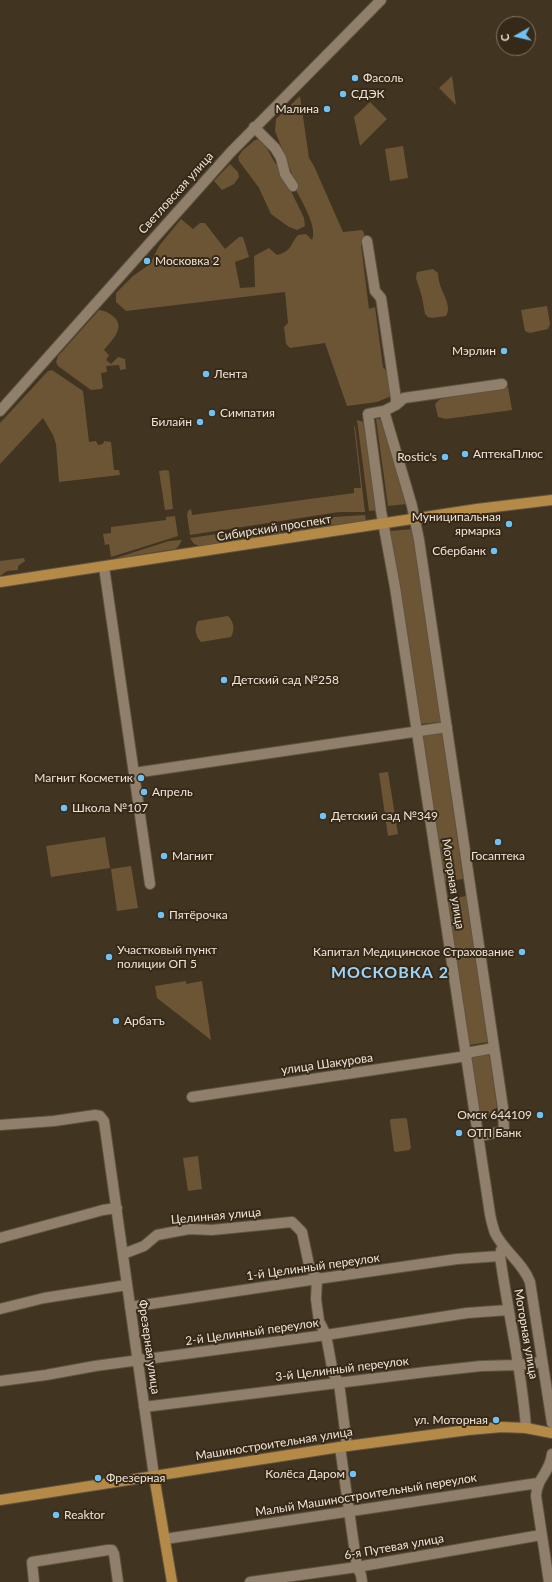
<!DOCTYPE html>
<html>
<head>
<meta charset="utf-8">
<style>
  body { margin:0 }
  #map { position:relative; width:552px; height:1582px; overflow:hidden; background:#413421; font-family:Lato,sans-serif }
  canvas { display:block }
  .north { position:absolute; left:496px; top:16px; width:40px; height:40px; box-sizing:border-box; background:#372917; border:1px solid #807464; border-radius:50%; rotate:262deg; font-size:11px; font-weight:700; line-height:16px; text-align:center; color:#ede4d8 }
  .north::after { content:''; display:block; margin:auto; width:14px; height:18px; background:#70c1f4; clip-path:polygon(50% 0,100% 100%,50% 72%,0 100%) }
</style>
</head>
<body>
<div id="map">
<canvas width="552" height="1582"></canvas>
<div class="north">С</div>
</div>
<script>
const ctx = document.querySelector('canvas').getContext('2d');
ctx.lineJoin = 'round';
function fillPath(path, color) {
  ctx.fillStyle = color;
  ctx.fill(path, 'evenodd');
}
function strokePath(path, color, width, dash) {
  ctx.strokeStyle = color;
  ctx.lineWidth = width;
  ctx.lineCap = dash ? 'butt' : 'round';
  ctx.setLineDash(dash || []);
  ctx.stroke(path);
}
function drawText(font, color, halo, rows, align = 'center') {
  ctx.font = font + ' Lato,sans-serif';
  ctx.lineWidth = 4;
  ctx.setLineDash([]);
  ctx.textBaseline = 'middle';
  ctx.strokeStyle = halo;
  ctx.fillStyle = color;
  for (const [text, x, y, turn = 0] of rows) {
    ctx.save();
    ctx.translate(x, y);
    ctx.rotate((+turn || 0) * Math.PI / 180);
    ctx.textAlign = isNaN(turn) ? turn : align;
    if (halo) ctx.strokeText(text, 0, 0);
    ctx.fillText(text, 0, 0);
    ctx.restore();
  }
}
fillPath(new Path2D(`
  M452 76 456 105 439 88Z
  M300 96 309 158 314 166 343 232 362 230 364 233 365 243 361 245 369 309 375 307 383 367 390 375 393 389 389 397 377 402 347 406 325 343 290 348 286 344 284 327 288 323 285 292 126 311 116 302V293L133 276 150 264 159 246 181 219 193 229 200 223H205L225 249 239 237H243L249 257 235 262 240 288 255 287 254 256 269 248 277 255C292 251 289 246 298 235L306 234 312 240C318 227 301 200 295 188V181L275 131 276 119Z
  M370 102 387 119 360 146 354 117Z
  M259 139 263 141 275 163 279 166 304 218 305 226 297 230 289 227 271 214 259 188 239 161 238 157 242 151 255 140Z
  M403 146 408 178 390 181 385 149Z
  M230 164 238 172 239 177 234 184 222 190 214 181Z
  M433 269 438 273C438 277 439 281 440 285 443 294 452 307 446 316L432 318 428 317 425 314 422 297 416 278 417 272Z
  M547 306 550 324 548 329 530 333 525 331 521 310Z
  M99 310C106 311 109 313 114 317 126 328 111 341 104 350L109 355 106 360 111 364 118 357 125 359 126 369 120 370 119 365 106 366 107 372 101 373 103 387 101 389 91 390 58 366 56 362 58 356Z
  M52 370 83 391 89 442 96 441 98 445 103 444 104 441 111 442 114 470H119L120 475 59 482 56 444 53 435 43 418 0 464V423L48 371Z
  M508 387 512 410 446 419 438 417 435 404 440 399Z
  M376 419H381L407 504 388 506Z
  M357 420 364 422 378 510 369 511Z
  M354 426H355L365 512H339L190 535 187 515 188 511 191 509 192 515 354 493V488H361Z
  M166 470 169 471 173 509 165 510 159 471Z
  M365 515 366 521 200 546 194 544 190 538 334 517Z
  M175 516 178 536 111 557 109 544 105 545 103 534 111 533V527L166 520V517Z
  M413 529 441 722 420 724 390 531Z
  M182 540 178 547 175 549 137 555 113 561V559L169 541Z
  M24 558 25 561 18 566V570L7 571 0 576V561Z
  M228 616C234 622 235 630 231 637L201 642C195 636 194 628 198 621Z
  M442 730 463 879 442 882 420 733Z
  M388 772 398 834 388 836 379 773Z
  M105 837 110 868 51 877 46 846Z
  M131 866 138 908 117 911 111 869Z
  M467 896 488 1042 469 1045 447 899Z
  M186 981V984L202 981 211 1040 157 998 155 986Z
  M489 1054 497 1107 481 1123 471 1057Z
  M405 1118 407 1119 411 1148 409 1150 396 1152 394 1151 390 1121 391 1119Z
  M198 1156 202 1189 188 1191 183 1158Z`), '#6c5534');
const minor = new Path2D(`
  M254 127 275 148 281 158 285 174 293 186
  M367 241 375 291 381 298 396 399V405L384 411 368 414 381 511 395 587 490 1214C491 1220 493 1227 495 1233 504 1251 523 1263 530 1282L552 1423
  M396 405 404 398 502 384
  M0 411 230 153 381 0
  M384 411 412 506 419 540 503 1108 504 1131 479 1136
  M104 567 150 884
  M134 773 447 727
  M466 1053 494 1048
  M192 1097 467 1056
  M0 1125 54 1121 95 1115 100 1116 104 1121 154 1476
  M0 1238 103 1210 117 1208
  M501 1250 500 1256C508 1314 522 1370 526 1428
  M123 1254 144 1246 157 1235 189 1229 212 1230 292 1222 302 1232 309 1265 317 1279 316 1299 319 1321 326 1335 333 1373 339 1383 347 1446
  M130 1307 317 1279 457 1259 500 1256
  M0 1309 44 1298 127 1285
  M0 1381 46 1375 95 1366 326 1335 467 1313 508 1310
  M144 1407 426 1372 481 1366 518 1365 542 1362
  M340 1447 357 1567 361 1575 362 1582
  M165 1539 538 1483
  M34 1582 32 1562 108 1550H112L114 1554 118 1582
  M250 1582 357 1567 541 1535
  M549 1582 536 1496C537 1477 550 1473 552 1454`);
const major = new Path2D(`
  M0 582 477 509 552 500
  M154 1476 172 1582
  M0 1500 340 1447 468 1430 502 1427 526 1428 552 1433`);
strokePath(minor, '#5f5342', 12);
strokePath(major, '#5f5342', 12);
strokePath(minor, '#90806b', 10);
strokePath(major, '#b58a46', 10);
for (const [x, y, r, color] of [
  [355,78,4,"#70c1f4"],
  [343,94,4,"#70c1f4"],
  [327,109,4,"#70c1f4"],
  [147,261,4,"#70c1f4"],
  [504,351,4,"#70c1f4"],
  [206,374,4,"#70c1f4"],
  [212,413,4,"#70c1f4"],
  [200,422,4,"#70c1f4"],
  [465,454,4,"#70c1f4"],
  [445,457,4,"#70c1f4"],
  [509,524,4,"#70c1f4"],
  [494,551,4,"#70c1f4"],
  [224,680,4,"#70c1f4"],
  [141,778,4,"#70c1f4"],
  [144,792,4,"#70c1f4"],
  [64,808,4,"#70c1f4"],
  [323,816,4,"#70c1f4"],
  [498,842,4,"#70c1f4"],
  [164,856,4,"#70c1f4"],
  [161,915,4,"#70c1f4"],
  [522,952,4,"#70c1f4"],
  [109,957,4,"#70c1f4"],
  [116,1021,4,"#70c1f4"],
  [540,1115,4,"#70c1f4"],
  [459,1133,4,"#70c1f4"],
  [496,1420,4,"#70c1f4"],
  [353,1474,4,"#70c1f4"],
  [98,1478,4,"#70c1f4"],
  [56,1515,4,"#70c1f4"]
]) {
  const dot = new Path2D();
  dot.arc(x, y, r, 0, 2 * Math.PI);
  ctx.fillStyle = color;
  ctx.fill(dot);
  strokePath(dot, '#372917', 1.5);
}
drawText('12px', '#ede4d8', '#372917', [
  ["Фасоль",363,78],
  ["СДЭК",351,94],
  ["Малина",319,109,"right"],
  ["Московка 2",155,261],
  ["Мэрлин",496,351,"right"],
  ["Лента",214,374],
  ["Симпатия",220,413],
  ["Билайн",192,422,"right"],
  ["АптекаПлюс",473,454],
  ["Rostic's",437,457,"right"],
  ["Муниципальная",501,517,"right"],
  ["ярмарка",501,531,"right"],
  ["Сбербанк",486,551,"right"],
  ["Детский сад №258",232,680],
  ["Магнит Косметик",133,778,"right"],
  ["Апрель",152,792],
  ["Школа №107",72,808],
  ["Детский сад №349",331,816],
  ["Магнит",172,856],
  ["Госаптека",498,856,"center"],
  ["Пятёрочка",169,915],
  ["Участковый пункт",117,950],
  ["полиции ОП 5",117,964],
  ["Капитал Медицинское Страхование",514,952,"right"],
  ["Арбатъ",124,1021],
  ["Омск 644109",532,1115,"right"],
  ["ОТП Банк",467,1133],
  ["ул. Моторная",488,1420,"right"],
  ["Колёса Даром",345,1474,"right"],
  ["Фрезерная",106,1478],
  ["Reaktor",64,1515]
], 'left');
drawText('12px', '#ede4d8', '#372917', [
  ["Светловская улица",176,193,-48],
  ["Сибирский проспект",274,528,-9],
  ["Моторная улица",453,884,81],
  ["улица Шакурова",327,1064,-8],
  ["Целинная улица",216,1216,-5],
  ["1-й Целинный переулок",313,1267,-8],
  ["2-й Целинный переулок",252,1332,-8],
  ["Моторная улица",526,1334,80],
  ["Фрезерная улица",149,1347,82],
  ["3-й Целинный переулок",342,1369,-7],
  ["Машиностроительная улица",274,1444,-9],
  ["Малый Машиностроительный переулок",366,1495,-9],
  ["6-я Путевая улица",394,1547,-10]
]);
ctx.letterSpacing = '1px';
drawText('bold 16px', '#9bd5fb', '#372917', [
  ["МОСКОВКА 2",390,973]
]);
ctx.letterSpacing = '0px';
</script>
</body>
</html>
